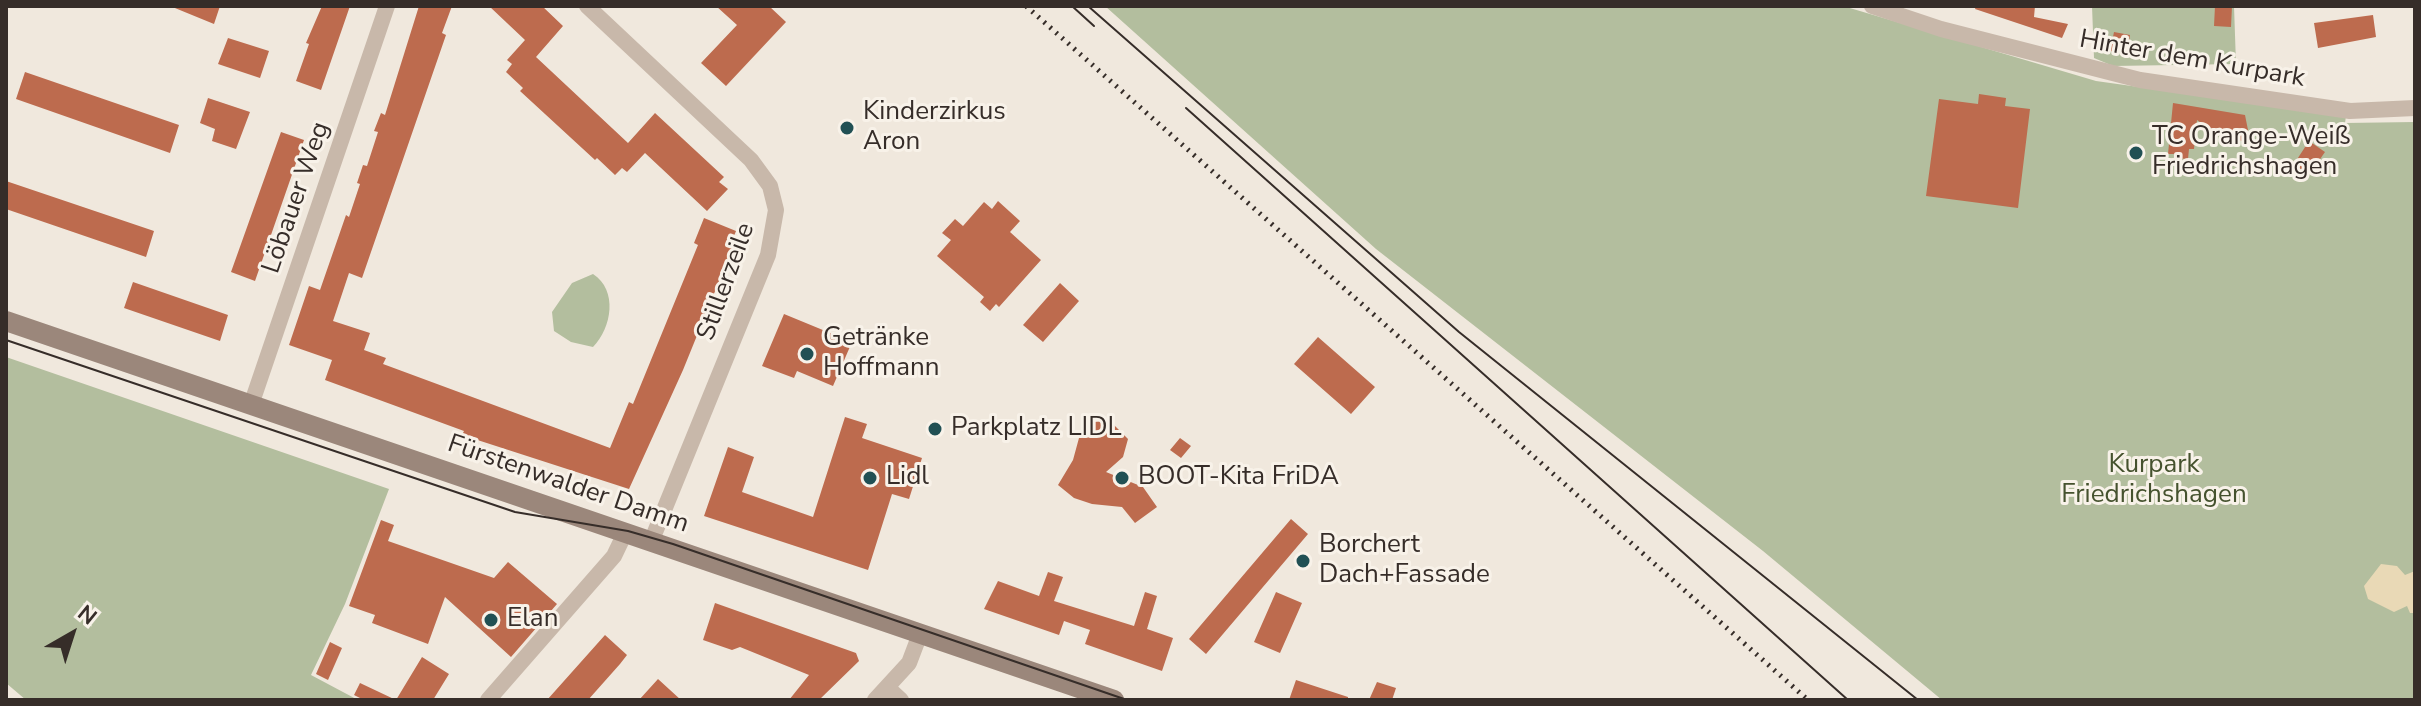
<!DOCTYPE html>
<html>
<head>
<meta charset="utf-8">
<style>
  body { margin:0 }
  #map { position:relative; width:2421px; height:706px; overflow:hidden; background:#f0e8dd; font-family:"Nunito Sans",sans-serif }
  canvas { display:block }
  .frame { position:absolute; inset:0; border:8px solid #362d29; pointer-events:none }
  .north { position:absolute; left:32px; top:594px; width:80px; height:80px; -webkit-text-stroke:6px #f8f2e9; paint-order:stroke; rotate:39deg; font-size:22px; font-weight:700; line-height:32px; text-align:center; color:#362d29 }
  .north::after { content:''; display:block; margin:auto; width:28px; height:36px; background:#362d29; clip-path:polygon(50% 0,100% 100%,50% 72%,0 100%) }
</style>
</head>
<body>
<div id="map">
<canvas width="2421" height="706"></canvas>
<div class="frame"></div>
<div class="north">N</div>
</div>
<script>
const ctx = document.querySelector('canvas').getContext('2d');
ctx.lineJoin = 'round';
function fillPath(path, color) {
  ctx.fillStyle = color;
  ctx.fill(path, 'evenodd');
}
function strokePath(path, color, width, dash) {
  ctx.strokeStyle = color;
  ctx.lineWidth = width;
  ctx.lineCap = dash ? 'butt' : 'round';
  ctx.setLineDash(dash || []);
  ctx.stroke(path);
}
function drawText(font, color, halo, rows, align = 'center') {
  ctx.font = font + ' "Nunito Sans",sans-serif';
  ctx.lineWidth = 6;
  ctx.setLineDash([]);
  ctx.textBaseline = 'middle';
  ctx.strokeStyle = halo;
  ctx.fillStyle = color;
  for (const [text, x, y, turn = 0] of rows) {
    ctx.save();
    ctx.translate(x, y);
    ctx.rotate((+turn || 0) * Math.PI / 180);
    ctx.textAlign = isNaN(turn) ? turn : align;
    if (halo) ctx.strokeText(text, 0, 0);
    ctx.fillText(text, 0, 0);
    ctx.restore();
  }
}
fillPath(new Path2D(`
  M1105 6H1843L2096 81 2346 116 2345 123 2415 122V700H1942L1763 551 1376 249Z
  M2092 6H2234L2236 64 2113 66 2094 58Z
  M593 274C618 290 612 328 593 347L571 342 554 331 552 312 572 283Z
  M6 357 389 489 345 604 311 675 358 700H26L6 683Z`), '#b3be9e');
fillPath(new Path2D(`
  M2381 564 2397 566 2405 575 2415 571V613H2410L2407 606 2394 612 2368 599 2364 586Z`), '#e9d9b6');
fillPath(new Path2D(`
  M170 6H220L214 24Z
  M322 6H350L321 90 296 81 309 44 306 43Z
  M419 6H452L442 33 446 35 362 278 349 273 333 321 370 333 364 350 386 358 383 364 610 448 629 402 633 404 698 245 694 243 704 218 736 231 732 241 735 242 683 370 629 489 462 435 464 431 325 380 332 360 289 345 309 286 320 290 346 215 349 217 360 184 357 183 363 165 367 166 378 132 374 131 381 113 385 115Z
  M489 6H542L563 26 536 57 628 143 655 113 724 177 719 182 728 189 707 211 645 153 627 172 622 168 615 175 597 158 595 160 520 91 523 88 506 72 512 64 507 60 525 40Z
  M716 6H769L786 22 726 86 701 63 737 25Z
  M1976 6H2035L2034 17 2068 24 2062 38 1975 9Z
  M2215 6H2232L2231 27 2214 26Z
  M2373 15 2376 37 2318 48 2314 23Z
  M2114 32 2130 35 2127 54 2110 51Z
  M228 38 269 51 260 78 218 64Z
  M25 72 179 125 170 153 16 99Z
  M1979 94 2006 98 2005 106 2030 109 2018 208 1926 196 1939 99 1978 104Z
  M208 98 250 112 236 149 212 141 215 129 200 123Z
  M2173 103 2245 115 2248 130 2242 141 2227 138V134L2215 133 2197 120 2194 149H2189L2188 159 2174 158V154H2168Z
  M281 132 304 140 255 281 231 272Z
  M2309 141 2325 152 2309 175 2294 164Z
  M6 181 154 231 146 257 6 209Z
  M998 201 1020 221 1010 232 1041 260 999 307 996 304 990 311 980 302 984 297 937 256 951 240 942 233 955 219 963 226 984 202 992 209Z
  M133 282 228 315 220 341 124 308Z
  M1060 283 1079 301 1043 342 1023 325Z
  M784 314 852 342 833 386 797 371 794 378 762 366Z
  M1318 337 1375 387 1351 414 1294 364Z
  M845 417 867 424 862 438 922 458 909 499 892 494 868 570 704 516 728 447 754 457 742 492 813 517Z
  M1110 421 1128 439 1123 457 1106 472 1143 487 1157 507 1135 523 1122 507 1092 504 1074 498 1058 485 1073 460 1079 438 1094 422Z
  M1180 438 1191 446 1181 458 1170 450Z
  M1291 519 1308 534 1206 654 1189 639Z
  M381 520 394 525 388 541 494 578 508 562 557 604 511 657 445 597 428 644 372 623 375 615 349 606Z
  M1048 572 1063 577 1054 601 1134 626 1145 592 1157 596 1147 629 1173 638 1162 671 1085 644 1090 630 1064 621 1059 635 984 609 998 581 1039 596Z
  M1276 592 1302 603 1280 653 1254 642Z
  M715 603 856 653 859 661 819 700H789L809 675 740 647 732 650 703 640Z
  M605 635 627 655 620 664 588 700H547Z
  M330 642 342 648 328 680 316 674Z
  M422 657 449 674 433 700H364L354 695 360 683 396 700Z
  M658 679 681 700H639Z
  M1296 680 1348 697V700H1289Z
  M1377 682 1396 688 1392 700H1369Z`), '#bd6b4e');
strokePath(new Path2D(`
  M587 6 751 160 770 186 776 210 768 255 651 542
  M1872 6 1941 29 2140 80 2350 111 2415 108
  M251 405 387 6
  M887 687 901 700
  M488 700 614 556 625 533
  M875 700 909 663 920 634`), '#c8b8aa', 16);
strokePath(new Path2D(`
  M6 321 1114 700`), '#9b877b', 20);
strokePath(new Path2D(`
  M1072 6 1094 26
  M1088 6 1459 332 1918 700
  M1186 108 1848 700
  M6 340 515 512 628 531 673 544 1127 700`), '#362d29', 2);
strokePath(new Path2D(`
  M1026 6 1808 700`), '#362d29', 5, [2, 6]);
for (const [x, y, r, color] of [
  [847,128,8,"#215054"],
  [2136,153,8,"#215054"],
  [807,354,8,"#215054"],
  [935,429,8,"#215054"],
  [870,478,8,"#215054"],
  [1122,478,8,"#215054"],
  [1303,561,8,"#215054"],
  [491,620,8,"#215054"]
]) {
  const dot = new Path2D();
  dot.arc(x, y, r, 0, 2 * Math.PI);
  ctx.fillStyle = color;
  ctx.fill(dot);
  strokePath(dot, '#f8f2e9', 3);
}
drawText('26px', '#362d29', '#f8f2e9', [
  ["Hinter dem Kurpark",2192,60,10],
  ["Löbauer Weg",297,198,-71],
  ["Stillerzeile",727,282,-70],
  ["Fürstenwalder Damm",568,485,19]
]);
drawText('26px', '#362d29', '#f8f2e9', [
  ["Kinderzirkus",863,113],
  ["Aron",863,143],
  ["TC Orange-Weiß",2152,138],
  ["Friedrichshagen",2152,168],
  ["Getränke",823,339],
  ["Hoffmann",823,369],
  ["Parkplatz LIDL",951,429],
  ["Lidl",886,478],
  ["BOOT-Kita FriDA",1138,478],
  ["Borchert",1319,546],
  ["Dach+Fassade",1319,576],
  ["Elan",507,620]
], 'left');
drawText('26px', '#45522e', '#f8f2e9', [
  ["Kurpark",2154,466],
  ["Friedrichshagen",2154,496]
]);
</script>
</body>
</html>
